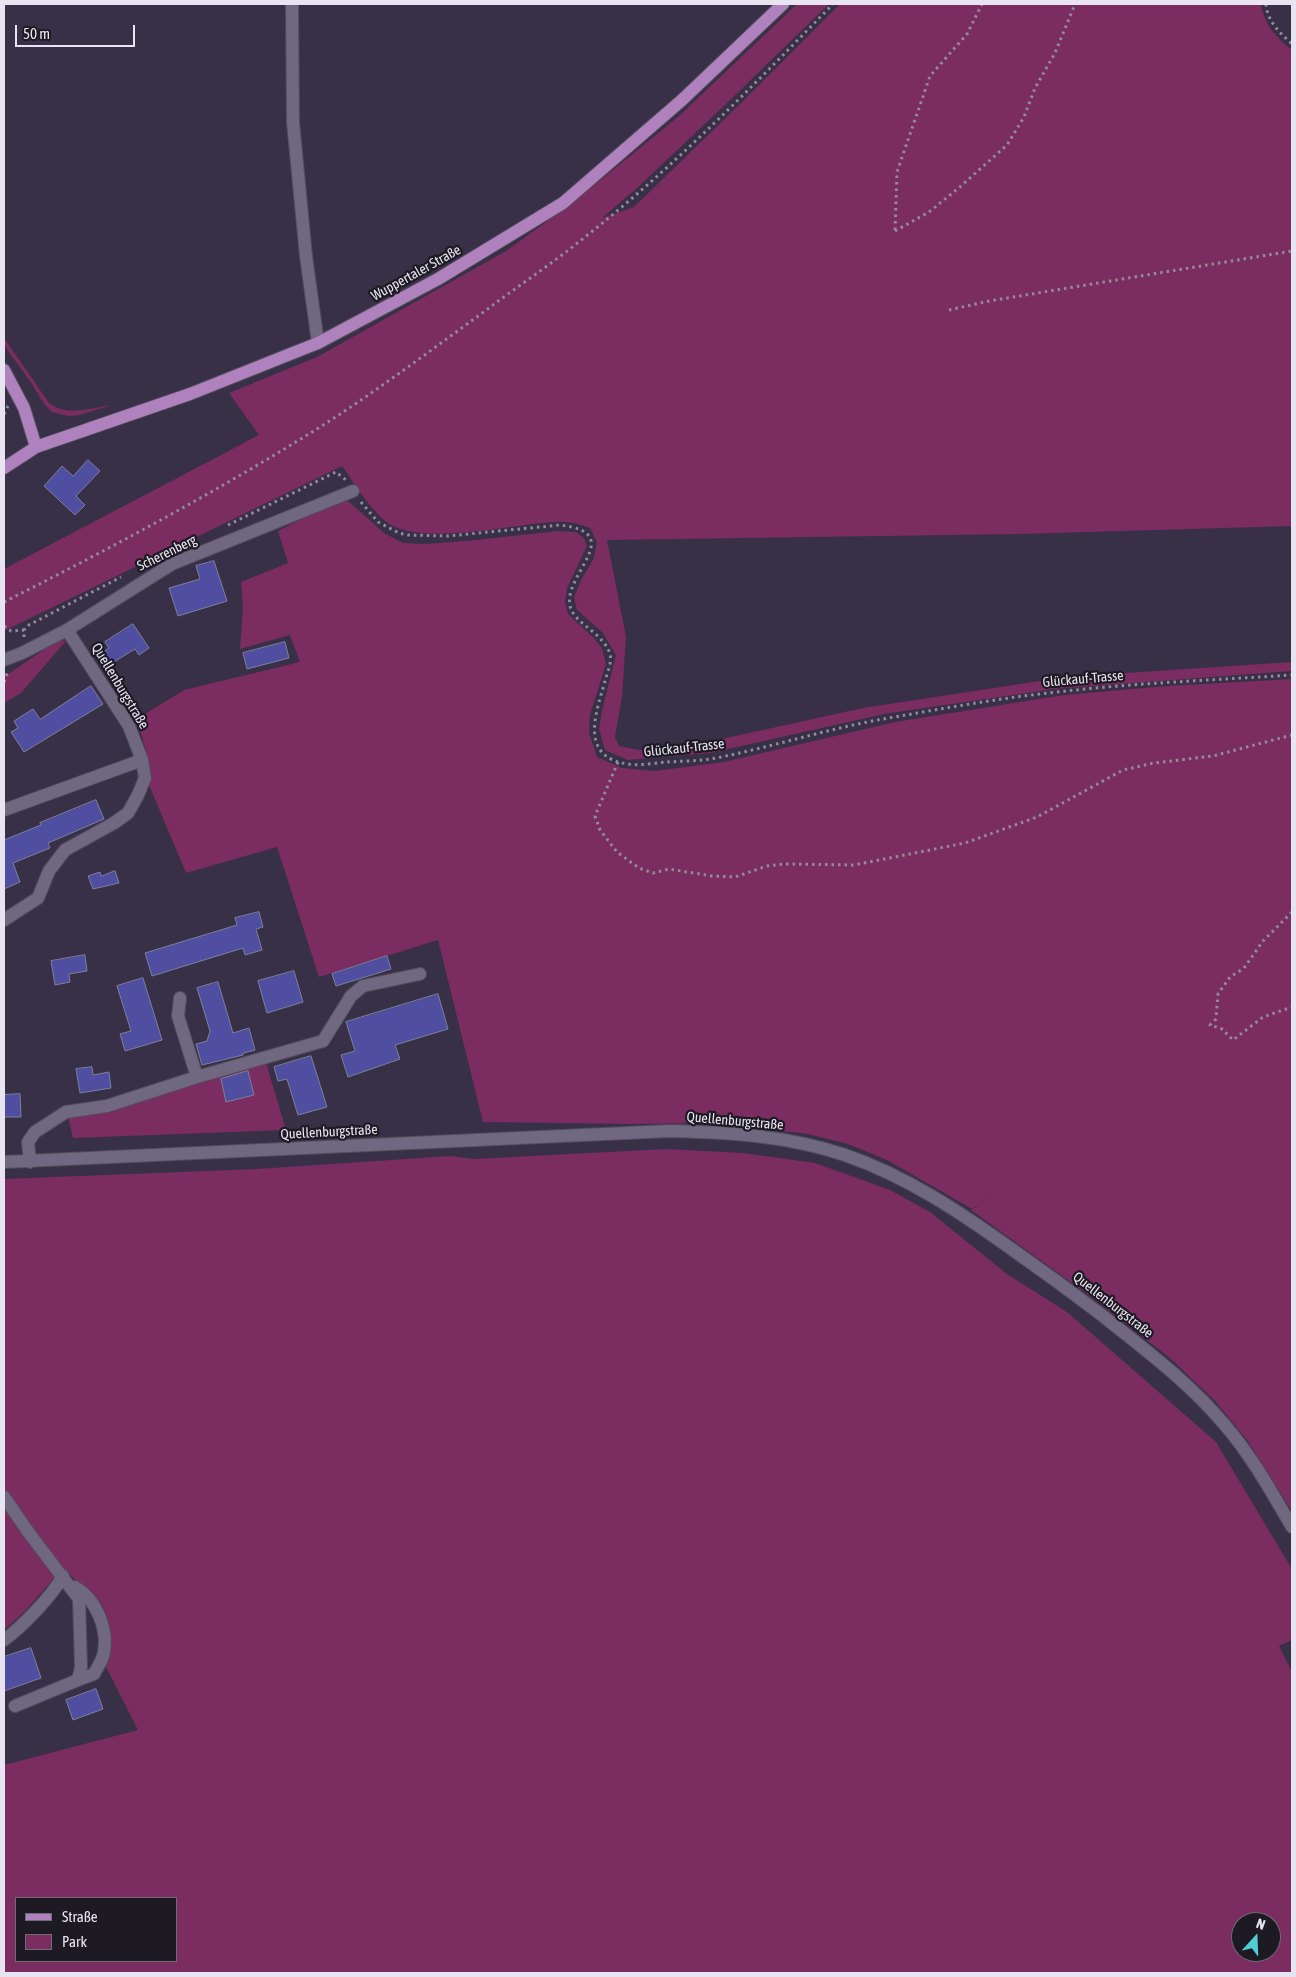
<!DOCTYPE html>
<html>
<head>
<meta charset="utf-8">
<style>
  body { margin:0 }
  #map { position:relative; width:1296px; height:1977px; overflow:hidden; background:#383046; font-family:"Asap Condensed",sans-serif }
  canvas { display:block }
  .frame { position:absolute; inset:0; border:5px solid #e9e4f2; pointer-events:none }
  .legend { position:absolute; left:15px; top:1897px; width:162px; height:65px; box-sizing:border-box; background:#1e1a24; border:1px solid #6f6b76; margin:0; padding:6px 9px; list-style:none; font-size:15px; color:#e9e4f2 }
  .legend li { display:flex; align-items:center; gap:10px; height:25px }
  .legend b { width:25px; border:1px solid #6f6b76 }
  .north { position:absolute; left:1231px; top:1912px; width:50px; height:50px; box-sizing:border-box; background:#1e1a24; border:1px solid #6f6b76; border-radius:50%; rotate:20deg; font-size:14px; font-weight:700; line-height:20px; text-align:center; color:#e9e4f2 }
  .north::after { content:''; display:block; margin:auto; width:18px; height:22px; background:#51ccd1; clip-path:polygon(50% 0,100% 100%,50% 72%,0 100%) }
  .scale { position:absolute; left:15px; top:25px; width:120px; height:22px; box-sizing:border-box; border:2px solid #e9e4f2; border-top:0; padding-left:6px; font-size:15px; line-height:18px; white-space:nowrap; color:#e9e4f2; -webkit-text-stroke:4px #1e1a24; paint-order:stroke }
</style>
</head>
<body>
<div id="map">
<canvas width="1296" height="1977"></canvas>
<div class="frame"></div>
<ul class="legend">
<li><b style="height:6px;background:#b082bd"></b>Straße</li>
<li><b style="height:14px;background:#7b2c61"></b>Park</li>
</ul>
<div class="north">N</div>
<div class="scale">50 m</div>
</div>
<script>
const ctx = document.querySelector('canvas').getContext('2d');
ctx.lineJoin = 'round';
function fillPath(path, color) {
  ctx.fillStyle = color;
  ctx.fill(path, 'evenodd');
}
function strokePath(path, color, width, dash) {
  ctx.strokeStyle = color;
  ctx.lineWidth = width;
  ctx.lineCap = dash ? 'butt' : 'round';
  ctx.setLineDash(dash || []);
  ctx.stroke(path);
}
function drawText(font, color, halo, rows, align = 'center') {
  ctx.font = font + ' "Asap Condensed",sans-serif';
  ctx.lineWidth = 4.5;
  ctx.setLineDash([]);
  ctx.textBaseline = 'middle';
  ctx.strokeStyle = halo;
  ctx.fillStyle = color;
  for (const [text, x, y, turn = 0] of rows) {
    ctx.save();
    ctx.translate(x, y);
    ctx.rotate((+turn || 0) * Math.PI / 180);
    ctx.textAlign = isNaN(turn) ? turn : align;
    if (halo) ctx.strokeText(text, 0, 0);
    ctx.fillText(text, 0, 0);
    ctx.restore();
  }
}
fillPath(new Path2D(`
  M797 4H829L725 105 636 189 602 218 634 207 743 101 840 4H1261C1265 26 1275 36 1292 50V526L1019 534 607 540 626 637 622 696 615 737 619 746 639 750 699 744 863 708 1066 677 1292 662V671L1054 689 884 714 710 753 628 760 605 750 599 729 602 711 616 655 603 633 577 610 574 597 582 578 594 558 597 542 590 528C579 524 568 521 556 522 515 523 416 549 384 520 367 505 355 484 342 466L4 631V569L259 435 229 393 317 357 506 251 575 201 679 116Z
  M4 338 49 403C66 417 92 408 112 405L79 415 68 416 52 412 44 404 32 384 4 345Z
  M346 499 384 533 403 543 425 544 476 540 558 531 576 532 584 538 587 546 567 588 565 602 568 614 594 638 602 648 606 664 590 715 589 733 597 757 622 768 655 771 724 762 895 722 1064 695 1167 686 1292 679V1511L1247 1440 1215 1401 1170 1358 1090 1296 971 1210 999 1192 972 1209 887 1160 848 1144 808 1134 714 1123 631 1124 483 1122 438 940 319 977 277 847 186 873 149 785V762L137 719 184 690 300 662 290 635 240 649 243 607 241 582 288 563 278 531 331 504Z
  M58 640 66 641 21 693 4 703V677Z
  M266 1063 286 1130 73 1138 68 1117 109 1111Z
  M666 1149 743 1153 815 1163 890 1190 930 1212 1007 1274 1067 1312 1216 1442 1292 1569V1640L1279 1646 1292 1672V1973H4V1765L138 1730 104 1663 112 1643 107 1616 101 1603 68 1573 32 1532 4 1489V1179L257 1169 450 1156 474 1159ZM16 1898H176V1961H16ZM1241 1922H1271V1952H1241Z
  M4 1504 57 1575 25 1611 4 1630Z`), '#7b2c61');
const building = new Path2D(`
  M88 460 100 471 76 496 85 505 75 515 44 486 62 466 73 476Z
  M214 561 227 601 178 616 169 588 200 579 196 566Z
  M133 624 149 648 139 655 135 649 104 668 97 656 109 648 105 642Z
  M285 642 289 658 247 669 243 653Z
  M91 686 103 704 24 752 11 732 18 728 14 721 33 709 40 719Z
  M96 800 104 819 48 843 50 848 13 863 20 882 4 889V840L41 825 40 823Z
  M115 871 119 883 93 889 88 876 100 872 101 876Z
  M259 912 263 927 256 929 262 950 245 955 243 948 152 976 145 953 237 925 235 918Z
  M85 955 87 971 69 974 70 982 55 985 51 961Z
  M387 956 391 969 336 986 332 974Z
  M294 971 303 1002 267 1013 258 981Z
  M143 978 162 1040 125 1051 120 1034 131 1031 117 986Z
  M218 982 233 1033 249 1028 255 1050 243 1053V1055L202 1065 196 1044 207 1041 210 1031 197 988Z
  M438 994 448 1029 395 1045 400 1059 348 1077 341 1055 355 1051 346 1022Z
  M311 1056 327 1107 298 1115 287 1079 278 1081 274 1067Z
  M92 1067 93 1075 109 1072 111 1088 80 1093 76 1069Z
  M248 1071 254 1095 226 1102 221 1079Z
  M20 1094 21 1117H4V1095Z
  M31 1648 41 1678 4 1691V1657Z
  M96 1689 103 1709 73 1720 66 1700Z`);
fillPath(building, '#4f4ea0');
strokePath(building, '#7d809a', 1);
const minor = new Path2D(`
  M292 4 293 122 306 256 318 343
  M4 660 22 653 67 630 172 564 353 491
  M4 810 142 760
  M4 920 38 898 49 871 65 850 114 823 128 813 138 795 145 778 142 760 129 726 67 630
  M180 998 178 1016 197 1077 323 1041 351 996 363 986 420 974
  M4 1162 669 1131C729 1132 788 1136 845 1155 906 1176 960 1212 1013 1250 1043 1271 1073 1293 1103 1316 1145 1350 1189 1382 1224 1424 1251 1455 1271 1491 1292 1527
  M30 1162 28 1142 35 1132 66 1112 107 1106 197 1077
  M4 1497 29 1533 79 1599 81 1667 78 1680 15 1706
  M75 1587C96 1599 108 1628 104 1652 103 1660 97 1668 94 1674L78 1680
  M4 1640C22 1627 52 1596 63 1576`);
const major = new Path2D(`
  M4 370 24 408 36 447
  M4 468 36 447 190 394 318 343 438 279 563 203 682 100 783 4`);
strokePath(minor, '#544c5f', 14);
strokePath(major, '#544c5f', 14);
strokePath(new Path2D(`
  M1266 4C1267 21 1280 33 1292 44
  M895 230 897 172 930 76 967 34 982 4
  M895 231 929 212 961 186 1007 145 1024 117 1035 88 1055 53 1075 4
  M949 310 989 301 1292 251
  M4 414 8 406
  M361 502 378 522 399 533 408 535 448 536 560 525C628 533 563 574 570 606 574 624 603 632 610 654 612 662 608 670 606 678 597 710 577 757 628 764 640 766 655 763 667 762 683 761 700 761 716 758 772 747 827 729 883 719 941 709 999 698 1057 692 1135 683 1214 680 1292 675
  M228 525 336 472 346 480
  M4 602C111 548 218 491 320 427 377 391 431 350 485 311 518 286 553 263 585 237 674 167 755 84 833 4
  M4 626 11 631 24 630
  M24 637V630L27 626 121 577
  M4 682 8 671
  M618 762 595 816 600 830 617 852 639 868 653 873 669 869 712 876 735 877 767 866 785 864 854 865 965 843 1037 817 1123 770 1154 763 1213 756 1292 735
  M1292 912 1263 941 1244 968 1230 977 1218 994 1216 1019 1210 1025 1222 1029 1233 1040 1263 1017 1292 1007`), '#918b9d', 3, [2.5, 4]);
strokePath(minor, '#706780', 12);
strokePath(major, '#b082bd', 12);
drawText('14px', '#e9e4f2', '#1e1a24', [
  ["Wuppertaler Straße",416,273,-29],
  ["Scherenberg",167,553,-26],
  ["Glückauf-Trasse",1083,679,-5],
  ["Quellenburgstraße",120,686,59],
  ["Glückauf-Trasse",684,748,-6],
  ["Quellenburgstraße",735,1121,5],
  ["Quellenburgstraße",329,1132,-3],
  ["Quellenburgstraße",1113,1305,38]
]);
</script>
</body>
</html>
